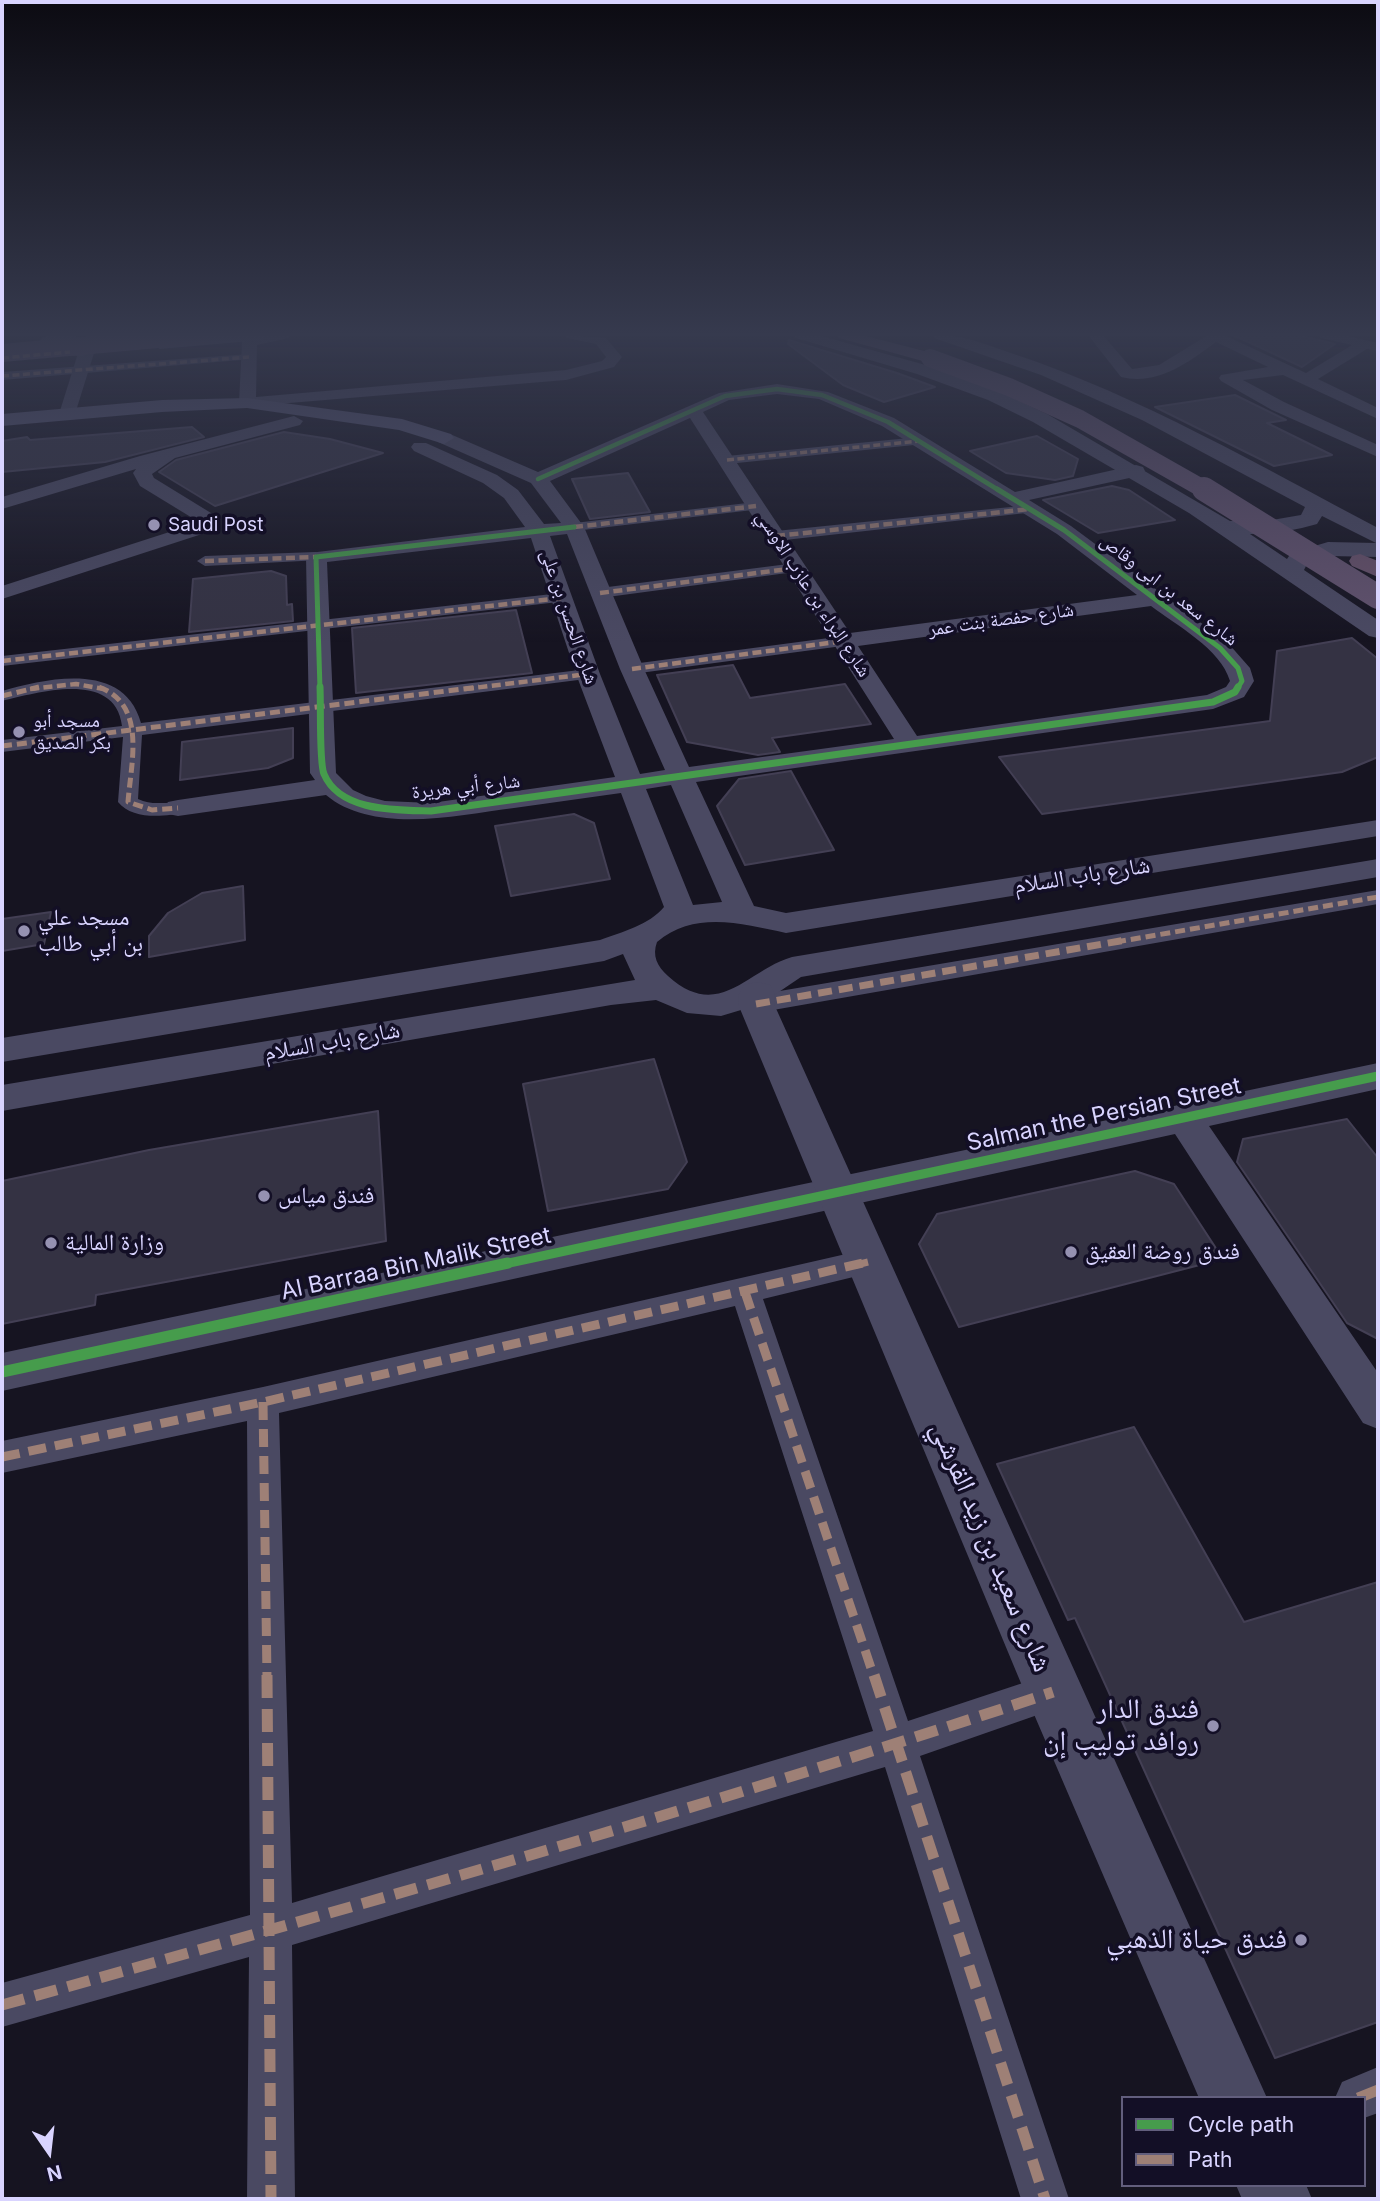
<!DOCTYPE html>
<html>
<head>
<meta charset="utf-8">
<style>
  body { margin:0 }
  #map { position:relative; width:1380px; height:2201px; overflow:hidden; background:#161421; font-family:Inter,sans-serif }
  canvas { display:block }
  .frame { position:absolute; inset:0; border:4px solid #d9d4ff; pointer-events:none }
  .legend { position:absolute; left:1121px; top:2096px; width:245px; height:91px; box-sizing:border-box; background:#130f26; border:2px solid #625e7d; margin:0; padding:9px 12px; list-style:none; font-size:21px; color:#d9d4ff }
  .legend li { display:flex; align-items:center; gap:14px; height:35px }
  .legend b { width:35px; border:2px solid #625e7d }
  .north { position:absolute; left:14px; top:2117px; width:70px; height:70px; -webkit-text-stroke:5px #130f26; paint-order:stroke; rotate:166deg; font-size:19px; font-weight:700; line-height:28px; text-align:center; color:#d9d4ff }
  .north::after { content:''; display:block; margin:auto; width:24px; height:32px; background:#d9d4ff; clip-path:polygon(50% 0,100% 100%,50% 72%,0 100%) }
</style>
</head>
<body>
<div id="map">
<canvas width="1380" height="2201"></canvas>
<div class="frame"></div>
<ul class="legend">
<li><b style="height:9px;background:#469c4c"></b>Cycle path</li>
<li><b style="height:9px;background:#9e8076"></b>Path</li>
</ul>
<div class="north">N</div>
</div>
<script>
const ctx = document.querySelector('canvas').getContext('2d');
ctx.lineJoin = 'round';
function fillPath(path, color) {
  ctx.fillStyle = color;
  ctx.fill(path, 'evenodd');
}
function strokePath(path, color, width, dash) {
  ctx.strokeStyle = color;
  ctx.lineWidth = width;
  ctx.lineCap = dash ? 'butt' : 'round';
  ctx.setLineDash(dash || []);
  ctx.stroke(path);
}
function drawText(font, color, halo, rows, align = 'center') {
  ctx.font = font + ' Inter,"Noto Naskh Arabic",sans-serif';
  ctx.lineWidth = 7;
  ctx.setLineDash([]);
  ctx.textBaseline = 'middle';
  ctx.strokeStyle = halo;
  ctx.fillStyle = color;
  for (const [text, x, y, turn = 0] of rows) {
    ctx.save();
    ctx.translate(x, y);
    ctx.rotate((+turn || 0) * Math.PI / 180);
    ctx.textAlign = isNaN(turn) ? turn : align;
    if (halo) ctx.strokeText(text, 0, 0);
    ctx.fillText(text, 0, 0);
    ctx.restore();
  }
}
const building = new Path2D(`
  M1233 335H1298L1335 344 1302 367Z
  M789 340 897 373 935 387 884 402 843 385 788 344Z
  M1235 395 1286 420 1267 423 1332 455 1274 466 1155 407Z
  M192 427 204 437 105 462 2 472V441L27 437 30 440Z
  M284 432 330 439 383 453 215 506 159 472 176 460Z
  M1037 436 1078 459 1073 476 1055 480 1006 473 970 451Z
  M628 473 650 512 590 519 572 479Z
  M1112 486 1129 490 1175 520 1098 533 1043 500Z
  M271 571 286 576 287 605 292 604 293 621 189 632 193 579Z
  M516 610 532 673 356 693 352 628Z
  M1352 638 1378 659V757L1342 772 1042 814 999 757 1270 721 1277 651Z
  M733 665 750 698 845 684 871 724 772 738 780 752 758 755 687 742 657 675Z
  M293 728V758L268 768 180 780 182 742Z
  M791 771 834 850 745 865 717 806 739 779Z
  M574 814 594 823 610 879 511 896 495 826Z
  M243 886 245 940 149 957V936L168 913 202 893Z
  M51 912 44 944 2 951V919Z
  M654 1059 687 1162 668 1189 548 1211 523 1084Z
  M378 1111 386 1241 96 1295 95 1305 2 1324V1181L149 1150Z
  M1347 1119 1378 1158V1339L1347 1323 1237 1162 1243 1139Z
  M1135 1171 1174 1184 1223 1259 959 1327 919 1244 937 1214Z
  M1134 1427 1244 1622 1378 1582V2022L1275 2058 1075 1618 1068 1620 997 1464Z`);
fillPath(building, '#343243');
strokePath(building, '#433f54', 2);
fillPath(new Path2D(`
  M249 354 253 355V359L2 380V372Z
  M919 437 926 441 924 444 727 464 720 460 727 456Z
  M756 502 763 506 761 509 574 531 567 527 574 523Z
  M1030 505 1037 509 1035 512 776 541 768 536 776 531Z
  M316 552 321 554 324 557 321 560 205 566 197 561 205 556Z
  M796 563 802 565 804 568 802 571 600 598 592 593 600 588Z
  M561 593 569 598 567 601 2 666V656Z
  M844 636 853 641 850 645 632 674 623 669 632 664Z
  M588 669 594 670 597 674 594 678 142 735 138 799C154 807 169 800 185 804L188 808 185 812C165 817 132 820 118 802L123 737 2 752V740L122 726C115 669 37 693 2 701V691C48 678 124 661 141 723Z
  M1378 890V904L756 1013 747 1010 744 1004 747 998 756 995Z
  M868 1249 878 1253 883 1262 878 1271 763 1299 908 1721 1053 1673 1066 1679 1072 1692 1066 1705 920 1756 1069 2199H1021L885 1767 292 1945 295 2199H247L249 1957 2 2027V1983L250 1915 247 1421 2 1473V1441L263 1387ZM735 1306 873 1731 292 1903 279 1413Z
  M1378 2067V2113L1364 2118V2098H1335L1342 2082Z`), '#4a4962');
fillPath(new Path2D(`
  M264 335H291L289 338 257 345 256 397 566 370 602 361 606 357 596 344 567 338 565 335 606 338 622 357 614 367 566 380 241 407 239 403 242 342 245 339Z
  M1088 335H1103L1132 369 1159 365 1208 335H1224L1306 373 1352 345 1321 338 1319 335H1343L1378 343V351L1367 349 1318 379 1378 408V419L1283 375 1243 380 1284 402 1378 445V457L1272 410 1221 381 1219 378 1221 375 1268 367 1216 342C1189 362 1158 386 1121 377Z
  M87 345 95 350 75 414 73 418H61L59 414 79 350Z
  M777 384 828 392 894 418 1015 492 1136 465 1143 467 1145 471 1143 475 1029 500 1071 526 1228 643 1250 668 1254 681 1244 697 1213 709 696 782 754 906 786 913 1378 820V836L786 933C743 924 695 910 657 942 652 956 657 966 668 976 719 1022 747 970 792 957L1378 859V877L801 977 761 1004 721 1016 687 1013 656 1000 611 1005 2 1111V1085L635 980 623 954 604 961 2 1062V1038L600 940C622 932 649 925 664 907L621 793C585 798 550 803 514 808 458 815 374 835 326 795L178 816 168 814 164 808 168 802 178 800 315 780 310 773 306 557 309 553 525 527 504 498 483 483 414 451 411 447 414 443H426L497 475 518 490 544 524 561 523 531 483 438 442 435 438 438 434H450L538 472 719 393ZM777 394 819 399 882 426 1057 534 1137 595 850 633 703 412 729 400ZM690 418 894 739 689 767 644 669 584 527 550 481ZM567 534 620 669 665 770 640 774 600 674 550 536ZM531 538 576 674 615 777 431 803 385 801 366 796 353 790 336 773 327 562ZM1151 606C1177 626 1220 648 1230 681L1226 687 1207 695 917 736 858 646ZM671 785 722 902 693 905 646 789Z
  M294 416 303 421 300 425 175 458 152 474 154 478 211 513 214 517 212 524 202 534 2 599V586L188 526 194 519 140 486 133 473 136 469 2 509V497L140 456Z
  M1378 1063V1089L1209 1126 1378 1373V1429L1363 1423 1175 1134 2 1391V1353Z`), '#4a4962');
fillPath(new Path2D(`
  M794 335H818L929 366 1000 392 1047 414 1230 521 1272 520 1301 515 1305 507 1142 420 1041 375 934 338 932 335C960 333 987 345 1014 354 1142 397 1260 466 1378 528V557L1330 556 1308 562 1304 570 1378 620V638L1369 636 1189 513 1033 422 988 400 917 374 796 338ZM1322 516 1376 543 1328 542 1291 553 1287 559 1250 534C1273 535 1295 530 1317 524Z
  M757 982 770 985 775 994 774 1004 1267 2098H1199L1033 1712 738 1004 739 994 744 985Z
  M1236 2185H1306L1312 2199H1242Z`), '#4a4962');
fillPath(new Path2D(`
  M51 335H77L75 338 53 345 83 346 91 351 83 356 42 354 35 346 43 337Z
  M211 335H270L262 340 160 349 152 344 160 339Z
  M247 398 402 419 451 434 454 438 444 444 399 430 247 408 162 412 2 426V414L162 400Z`), '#575674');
fillPath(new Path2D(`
  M837 335H862L936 354 938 358 930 363 839 338Z`), '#62526e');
fillPath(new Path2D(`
  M1360 554 1378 561V577L1352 566 1349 561 1352 556Z`), '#67516a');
strokePath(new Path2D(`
  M2 353 203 335
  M930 358 1009 387 1080 419 1207 491`), '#62526e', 18);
strokePath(new Path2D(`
  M1204 489 1378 597`), '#62526e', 24);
strokePath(new Path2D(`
  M2 358 70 352
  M2 376 249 357
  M727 460 919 441`), '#9e8076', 3.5, [7, 3.5]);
strokePath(new Path2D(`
  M574 527 756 506
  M776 536 1030 509
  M205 561 316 557
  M600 593 796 568
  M2 661 561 598
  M632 669 844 641
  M30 689 76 684 104 689
  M465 689 588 674`), '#9e8076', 4.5, [9, 4.5]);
strokePath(new Path2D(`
  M99 687C147 705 131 762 128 802L152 810 178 808
  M2 696 39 687
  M2 746 479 687
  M1116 942 1378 897`), '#9e8076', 5, [10, 5]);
strokePath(new Path2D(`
  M756 1004 1126 940
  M856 1265 868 1262`), '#9e8076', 7, [14, 7]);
strokePath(new Path2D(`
  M745 1292 874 1677
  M263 1402 267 1677
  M2 1457 263 1402 863 1263`), '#9e8076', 9, [18, 9]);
strokePath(new Path2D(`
  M267 1675 271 2199
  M874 1675 1045 2199
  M2 2005C354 1907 706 1808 1053 1692
  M1358 2098 1378 2090`), '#9e8076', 11, [23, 11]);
strokePath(new Path2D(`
  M538 479 725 396 777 389 822 395 888 422 1000 491`), '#469c4c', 4.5);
strokePath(new Path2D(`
  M997 489 1064 530 1220 648 1238 668 1242 681 1237 689
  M320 689 316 557 574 527`), '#469c4c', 5);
strokePath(new Path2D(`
  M320 687C321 704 319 763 324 774 340 812 397 810 431 811L1213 702 1235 692 1238 687`), '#469c4c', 7);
strokePath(new Path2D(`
  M500 1265 1378 1076`), '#469c4c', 9);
strokePath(new Path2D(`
  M2 1372 508 1263`), '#469c4c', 11);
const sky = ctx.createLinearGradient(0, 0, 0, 643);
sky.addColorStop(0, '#0c0b12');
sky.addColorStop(0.52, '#363a4e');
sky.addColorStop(1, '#363a4e00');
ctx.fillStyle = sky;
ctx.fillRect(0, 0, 1380, 643);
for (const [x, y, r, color] of [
  [154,525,7,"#9591b1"],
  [19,732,7,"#9591b1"],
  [24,931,7,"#9591b1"],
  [264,1196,7,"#9591b1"],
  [51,1243,7,"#9591b1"],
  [1071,1252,7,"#9591b1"],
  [1213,1726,7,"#9591b1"],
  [1301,1940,7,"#9591b1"]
]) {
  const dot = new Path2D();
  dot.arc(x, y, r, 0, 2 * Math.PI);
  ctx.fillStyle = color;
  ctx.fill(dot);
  strokePath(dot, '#130f26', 2.5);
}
drawText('19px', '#d9d4ff', '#130f26', [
  ["Saudi Post",168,525],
  ["مسجد أبو",33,721],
  ["بكر الصديق",33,743]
], 'left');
drawText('19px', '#d9d4ff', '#130f26', [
  ["شارع سعد بن ابى وقاص",1169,590,38],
  ["شارع البراء بن عازب الاوسي",813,594,57],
  ["شارع الحسن بن على",569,617,71],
  ["شارع حفصة بنت عمر",1001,620,-8],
  ["شارع أبي هريرة",466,787,-6]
]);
drawText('23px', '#d9d4ff', '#130f26', [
  ["شارع باب السلام",1082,876,-9],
  ["شارع باب السلام",332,1042,-10],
  ["Salman the Persian Street",1104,1115,-12],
  ["Al Barraa Bin Malik Street",416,1264,-12]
]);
drawText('23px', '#d9d4ff', '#130f26', [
  ["مسجد علي",38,918],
  ["بن أبي طالب",38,944],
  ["فندق مياس",278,1196],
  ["وزارة المالية",65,1243],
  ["فندق روضة العقيق",1085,1252]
], 'left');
drawText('28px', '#d9d4ff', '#130f26', [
  ["شارع سعيد بن زيد القرشي",991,1547,67]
]);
drawText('28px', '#d9d4ff', '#130f26', [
  ["فندق الدار",1199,1710],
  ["روافد توليب إن",1199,1742],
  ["فندق حياة الذهبي",1287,1940]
], 'right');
</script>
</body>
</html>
